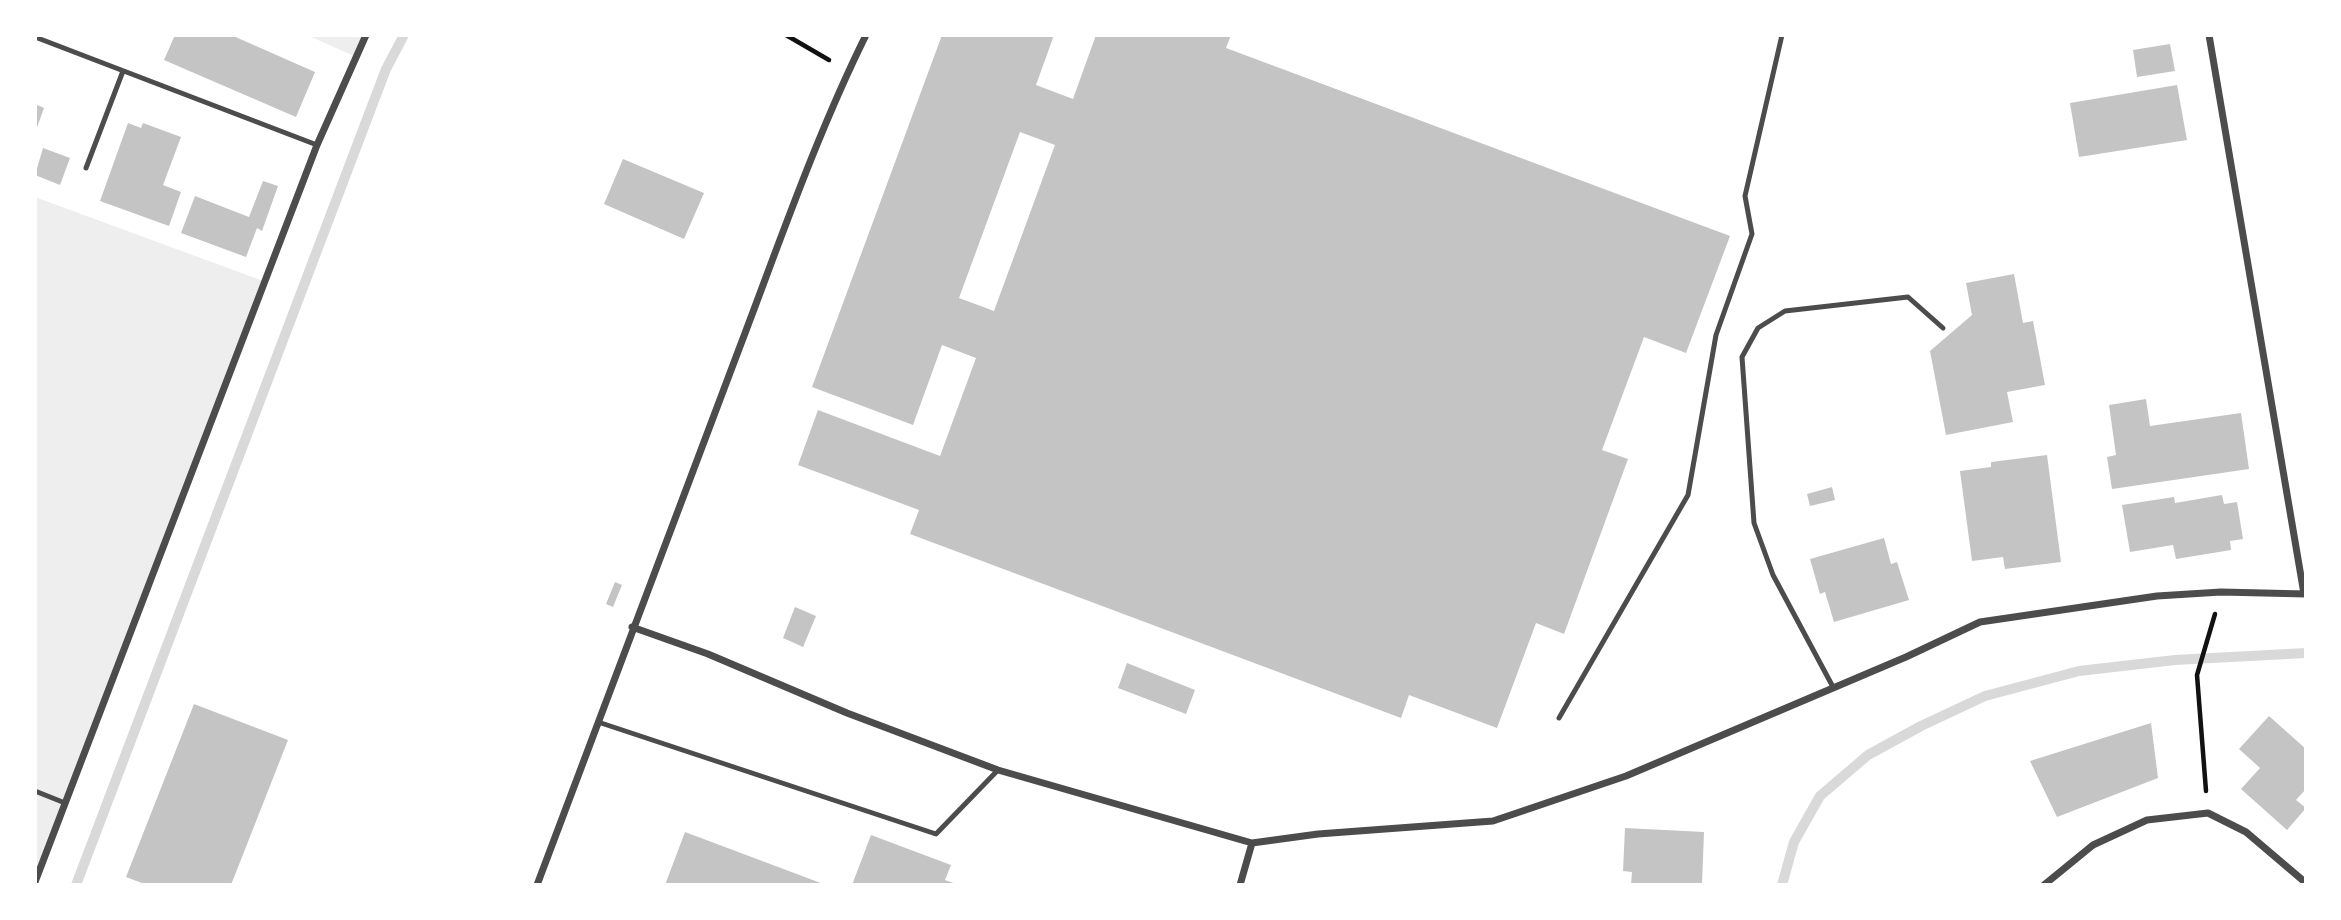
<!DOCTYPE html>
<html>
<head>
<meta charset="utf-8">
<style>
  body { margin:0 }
  #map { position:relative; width:2341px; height:920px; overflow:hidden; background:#fff; font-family:"Fira Sans Condensed",sans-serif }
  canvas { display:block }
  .frame { position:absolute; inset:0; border:37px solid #fff; pointer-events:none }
</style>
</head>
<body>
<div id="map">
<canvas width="2341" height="920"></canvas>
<div class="frame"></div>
</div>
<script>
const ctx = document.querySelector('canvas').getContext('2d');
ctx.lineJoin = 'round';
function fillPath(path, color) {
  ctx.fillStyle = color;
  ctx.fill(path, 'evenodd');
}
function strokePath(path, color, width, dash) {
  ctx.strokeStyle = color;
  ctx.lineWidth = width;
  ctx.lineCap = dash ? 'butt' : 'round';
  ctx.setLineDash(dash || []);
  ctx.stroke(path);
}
fillPath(new Path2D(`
  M307 35H366L356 57Z
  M35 197 266 282 35 882Z`), '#eee');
strokePath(new Path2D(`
  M76 885 386 69 404 35
  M1782 885 1794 842 1820 796 1868 755 1921 726 1985 696 2079 671 2175 660 2306 653`), '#d9d9d9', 10);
fillPath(new Path2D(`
  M175 35H231L315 72 296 117 164 60Z
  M942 35H1054L1036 85 1073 99 1096 35H1231L1226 48 1730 236 1686 353 1644 337 1602 450 1628 459 1564 634 1536 623 1497 728 1409 695 1401 718 910 534 919 510 798 465 818 410 940 456 976 358 942 345 913 425 812 387ZM1020 132 1055 145 994 311 959 298Z
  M2170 44 2175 71 2137 77 2133 50Z
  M2177 85 2187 140 2079 157 2070 103Z
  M35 104 44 108 35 133Z
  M128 123 141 128 143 123 181 137 163 185 181 192 169 226 100 201Z
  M43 148 70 158 60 185 35 175Z
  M623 159 704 193 684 239 604 204Z
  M263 181 278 186 262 231 257 228 246 257 181 233 195 196 249 217Z
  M2014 274 2023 323 2033 321 2045 385 2007 392 2013 422 1946 435 1930 351 1972 315 1966 283Z
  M2146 399 2150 426 2241 413 2249 469 2112 489 2107 457 2116 455 2109 405Z
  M2047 455 2061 562 2005 569 2003 557 1972 561 1960 471 1991 467V462Z
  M1832 487 1835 500 1810 506 1807 494Z
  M2222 495 2224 504 2237 502 2243 539 2230 541 2231 550 2176 559 2173 545 2130 552 2122 505 2174 497 2175 503Z
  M1884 538 1891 564 1897 562 1909 600 1834 622 1825 592 1820 594 1810 559Z
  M615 582 622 585 613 607 606 604Z
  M795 607 816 616 803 647 783 638Z
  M1127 663 1195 690 1186 714 1118 688Z
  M194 704 288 740 231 885H147L126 877Z
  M2269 716 2306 749V789L2296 800 2306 808 2287 830 2241 789 2260 768 2239 749Z
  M2151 723 2158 778 2057 817 2030 761Z
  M1625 828 1704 832 1702 885H1631L1632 872 1623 871Z
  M685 832 826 885H665Z
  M871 835 951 865 945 880 959 885H852Z`), '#c4c4c4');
strokePath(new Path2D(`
  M786 35 829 60
  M2206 791 2197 675 2215 614`), '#111', 4.5);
strokePath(new Path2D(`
  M35 37 317 145
  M86 168 123 71
  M1833 687 1773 575 1754 523 1742 357 1758 328 1785 311 1908 297 1943 328
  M1559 718 1688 495 1716 335 1752 234 1745 196 1782 35
  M598 722 936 834 998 770
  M35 791 65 803`), '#4c4c4c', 5);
strokePath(new Path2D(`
  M2209 35 2304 594
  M632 627 708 654 847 713 998 770 1252 843 1318 834 1493 821 1626 776 1906 657 1980 622 2157 596 2221 592 2306 594
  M35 882 317 145 366 35
  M537 885C604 706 671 527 739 349 779 244 816 136 866 35
  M1240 885 1252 843
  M2044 885 2093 845 2147 820 2208 813 2246 832 2306 883`), '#4c4c4c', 7);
</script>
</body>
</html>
